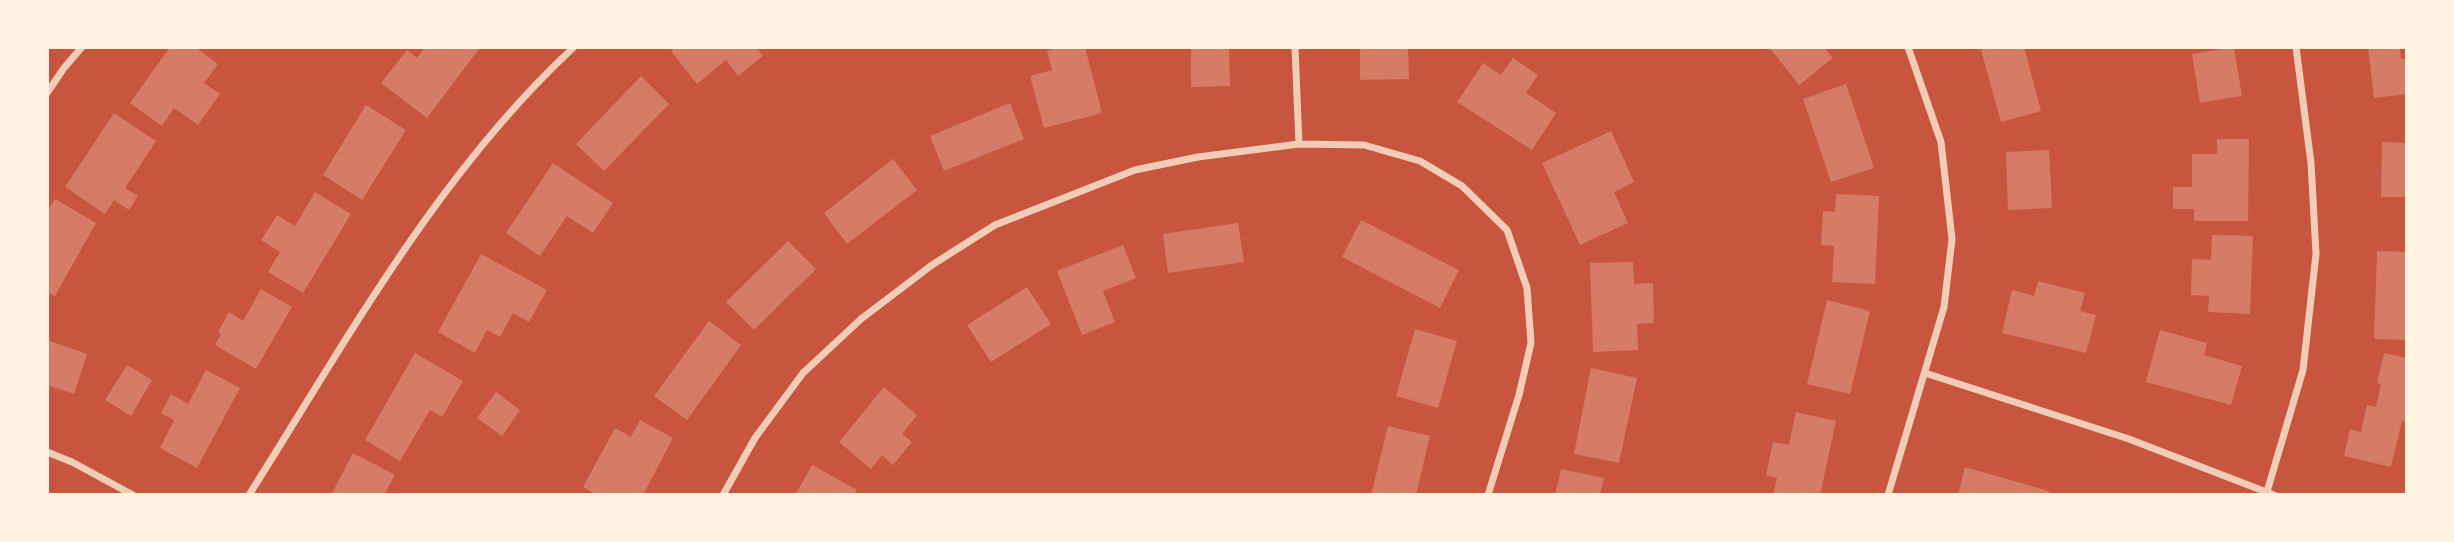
<!DOCTYPE html>
<html>
<head>
<meta charset="utf-8">
<style>
  body { margin:0 }
  #map { position:relative; width:2454px; height:542px; overflow:hidden; background:#c8553d; font-family:Inter,sans-serif }
  canvas { display:block }
  .frame { position:absolute; inset:0; border:49px solid #fff3e0; pointer-events:none }
</style>
</head>
<body>
<div id="map">
<canvas width="2454" height="542"></canvas>
<div class="frame"></div>
</div>
<script>
const ctx = document.querySelector('canvas').getContext('2d');
ctx.lineJoin = 'round';
function fillPath(path, color) {
  ctx.fillStyle = color;
  ctx.fill(path, 'evenodd');
}
function strokePath(path, color, width, dash) {
  ctx.strokeStyle = color;
  ctx.lineWidth = width;
  ctx.lineCap = dash ? 'butt' : 'round';
  ctx.setLineDash(dash || []);
  ctx.stroke(path);
}
fillPath(new Path2D(`
  M170 47H195L218 64 204 83 220 94 198 125 174 108 162 126 130 103Z
  M425 47 479 49 427 118 381 83 407 50 417 58Z
  M675 47H756L763 56 738 76 726 60 697 84 671 51Z
  M1060 47H1085L1102 113 1044 128 1030 76 1052 70 1047 51Z
  M1191 47H1229L1230 86 1191 87Z
  M1360 47H1408L1409 79 1360 80Z
  M1769 47H1824L1833 58 1799 85Z
  M1990 47H2024L2041 111 2001 122 1981 50Z
  M2234 47 2242 96 2200 103 2192 54Z
  M2368 47H2400L2401 59H2407V94L2374 98Z
  M1513 58 1538 75 1526 93 1556 113 1532 150 1457 102 1483 63 1501 75Z
  M641 76 669 104 604 171 576 144Z
  M1846 84 1874 168 1831 182 1803 99Z
  M1010 103 1024 139 944 171 930 136Z
  M366 105 406 130 362 200 323 175Z
  M114 113 156 141 125 188 138 196 129 210 114 200 105 214 65 187Z
  M1611 131 1634 182 1614 192 1628 223 1580 245 1542 163Z
  M2217 139H2249L2248 221H2194V209H2173V187H2192V154H2217Z
  M2382 142 2407 143V197H2381Z
  M2049 150 2052 208 2008 210 2006 152Z
  M893 159 917 190 847 244 824 213Z
  M553 163 613 203 593 233 567 216 540 256 506 233Z
  M315 192 351 214 303 293 268 272 280 252 261 240 277 215 295 226Z
  M1836 194 1879 196 1875 284 1832 282 1834 246 1821 245 1823 211 1835 212Z
  M55 199 96 223 55 296 47 292V212Z
  M1361 220 1459 270 1440 308 1342 257Z
  M1238 223 1244 262 1168 273 1163 234Z
  M2212 235 2253 236 2250 314 2208 312 2209 296 2191 295 2192 259 2211 260Z
  M788 241 816 269 754 330 726 302Z
  M1123 245 1136 278 1103 291 1115 322 1082 335 1057 271Z
  M2377 251 2407 252V340L2374 339Z
  M481 254 547 290 529 322 513 313 500 337 487 330 475 353 438 332Z
  M1633 262 1634 284 1653 283 1654 323 1637 324 1638 350 1593 352 1590 263Z
  M2038 281 2085 293 2080 311 2096 315 2086 353 2002 333 2012 290 2034 296Z
  M1027 287 1051 324 991 362 967 325Z
  M261 289 292 307 256 369 215 345 221 334 218 332 229 312 243 321Z
  M1827 300 1870 311 1850 394 1807 384Z
  M709 321 741 345 687 420 654 396Z
  M1415 329 1457 341 1438 408 1396 396Z
  M2160 330 2207 343 2204 355 2242 366 2231 405 2146 382Z
  M47 340 87 354 74 394 47 385Z
  M415 353 463 381 442 417 430 410 400 461 365 440Z
  M2384 353 2407 358V422L2402 421 2391 467 2344 456 2350 429 2361 432 2367 405 2376 407 2381 384 2377 383Z
  M127 365 152 380 131 416 105 400Z
  M1591 368 1637 378 1619 463 1574 454Z
  M206 370 240 388 197 468 160 448 174 420 161 413 171 394 188 404Z
  M884 387 917 415 902 434 912 442 893 465 882 455 871 469 839 442Z
  M496 392 520 410 502 436 477 418Z
  M1796 412 1836 421 1820 495H1773L1777 478 1766 475 1773 442 1789 445Z
  M640 420 673 438 643 495H597L583 487 615 428 631 437Z
  M1388 426 1430 436 1416 495H1371Z
  M353 453 395 475 384 495H331Z
  M812 465 857 490 854 495H795Z
  M1965 467 2049 491 2048 495H1958Z
  M1561 469 1604 478 1600 495H1555Z`), '#d67c66');
strokePath(new Path2D(`
  M1295 47 1299 144
  M47 93 64 68 82 47
  M1925 373 2129 439 2274 495
  M47 452 72 462 133 495
  M249 495C347 340 438 173 574 47
  M723 495 755 438 803 373 861 319 932 265 995 225 1135 170 1198 157 1299 144 1364 145 1420 161 1462 186 1507 230 1527 288 1531 343 1519 395 1488 495
  M1888 495 1944 307 1952 239 1941 142 1908 47
  M2266 495 2303 370 2316 254 2311 163 2296 47`), '#f1ccb7', 7);
</script>
</body>
</html>
